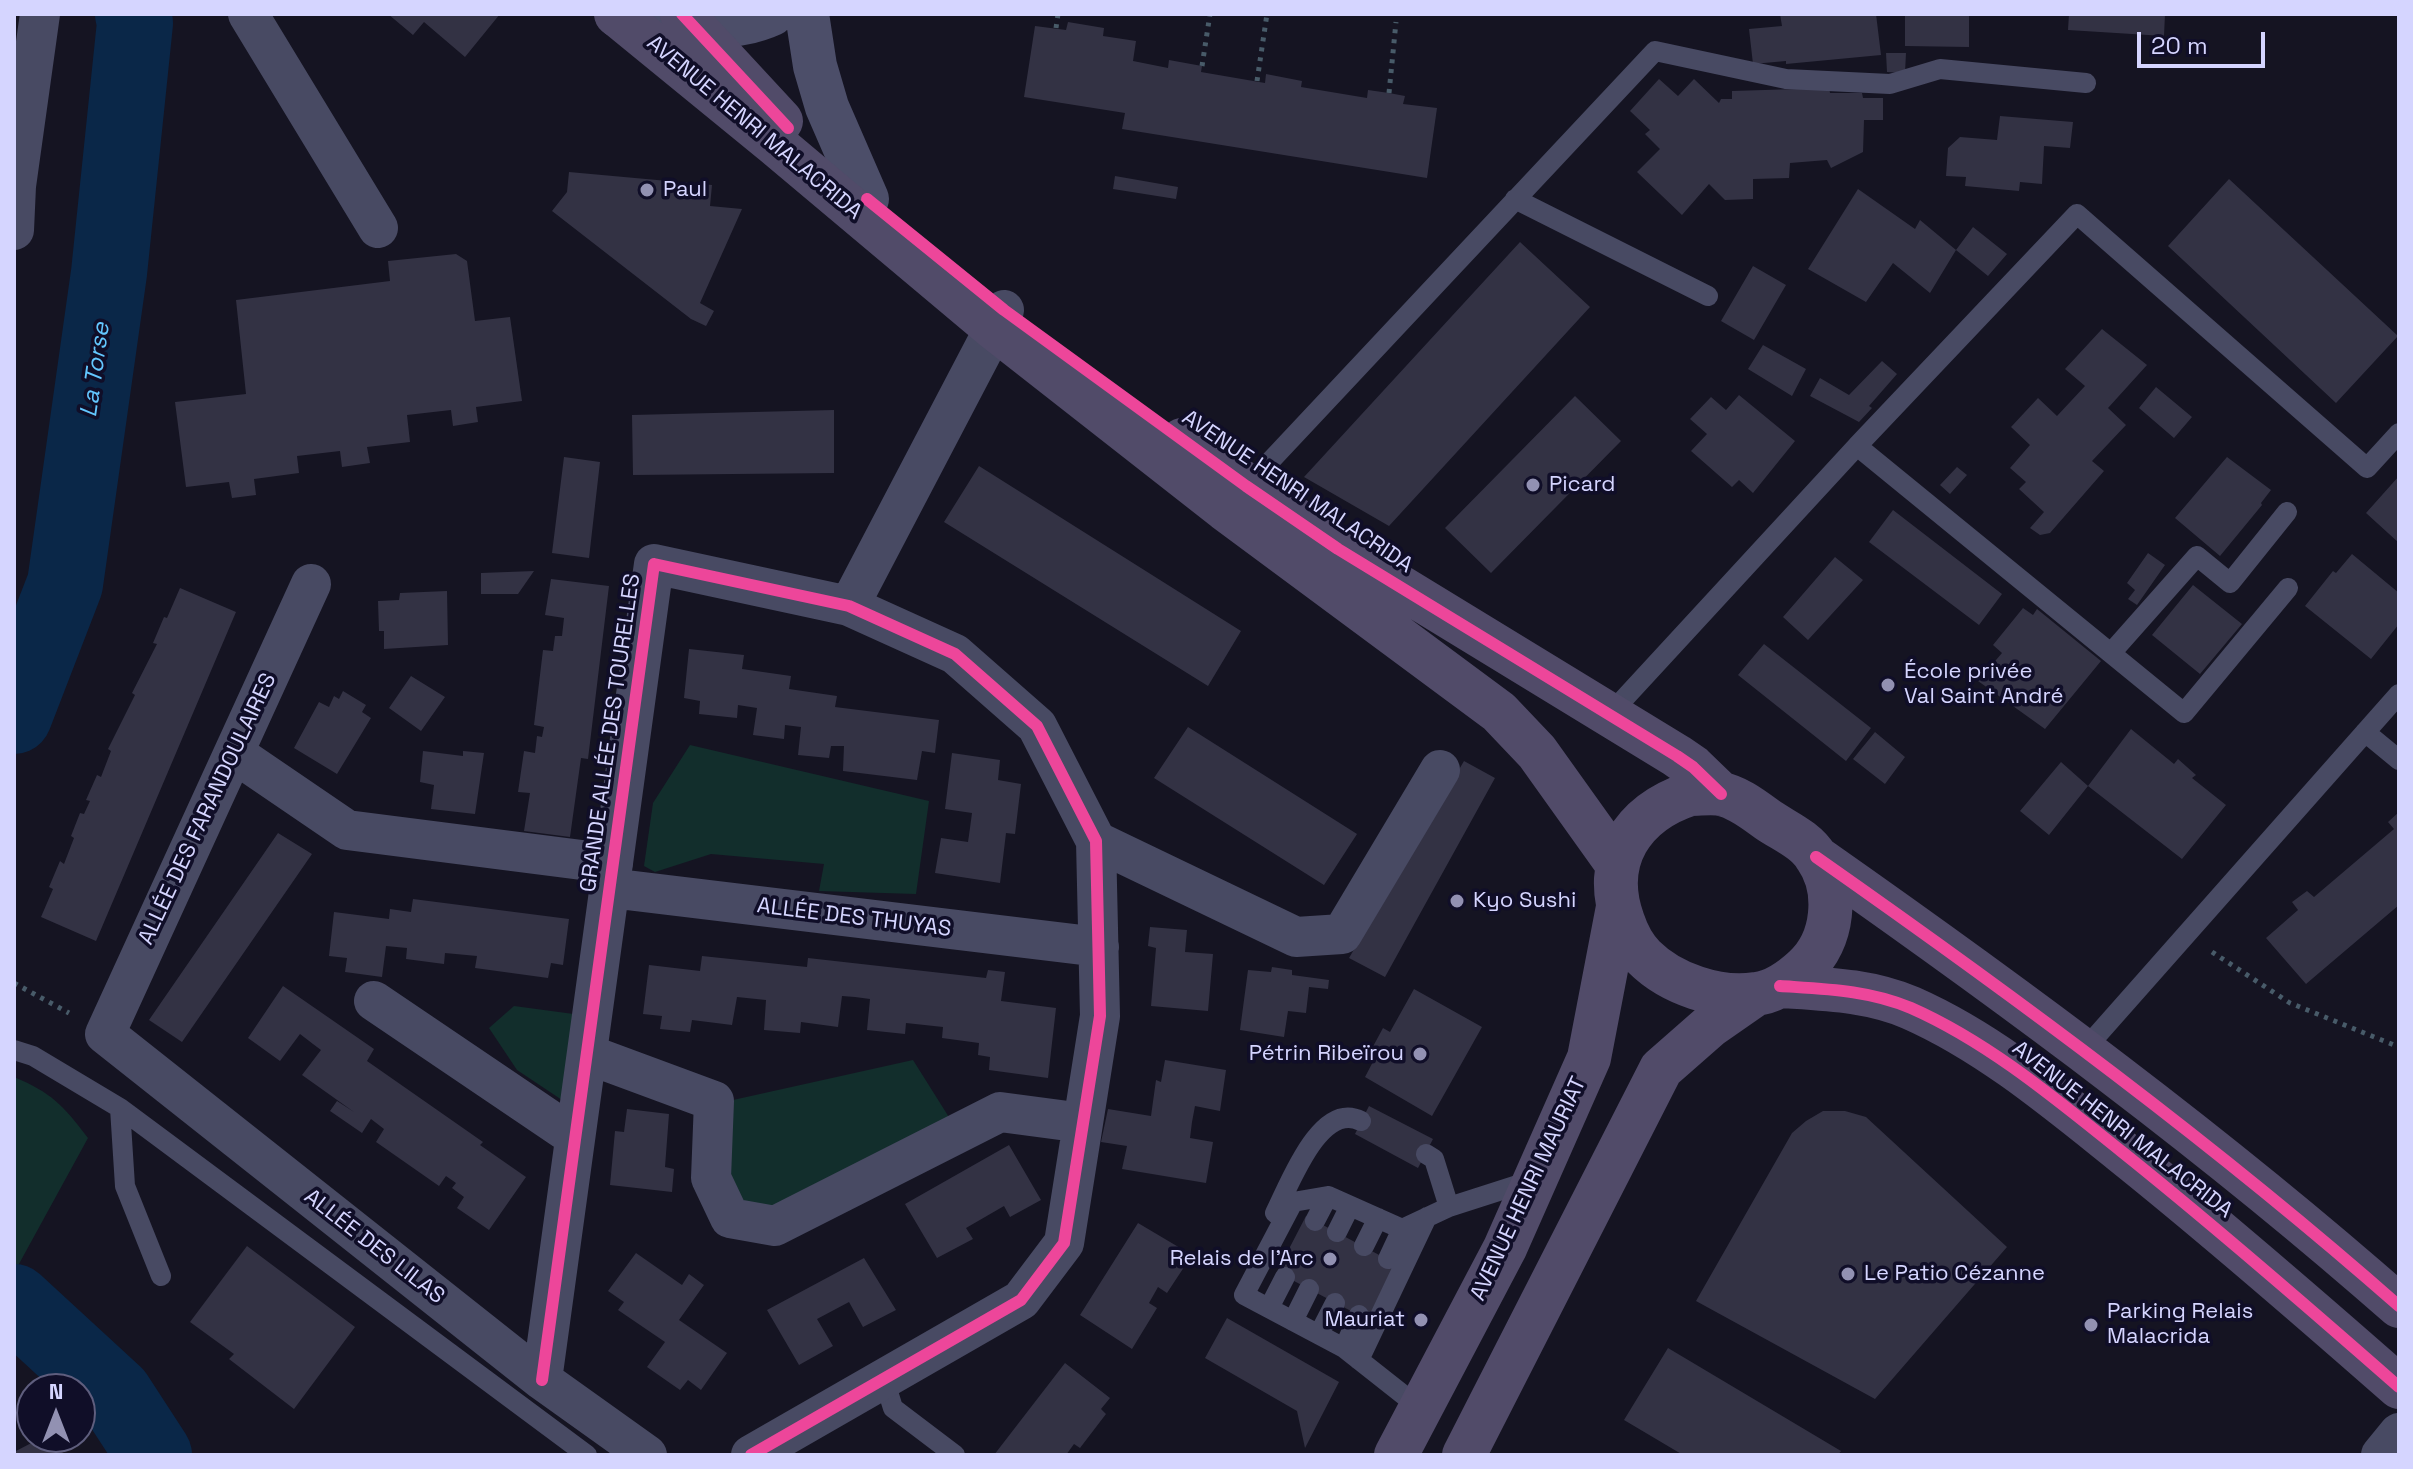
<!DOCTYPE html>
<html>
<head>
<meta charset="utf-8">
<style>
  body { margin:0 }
  #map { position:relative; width:2413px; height:1469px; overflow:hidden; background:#151422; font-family:"Space Grotesk",sans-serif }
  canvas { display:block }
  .frame { position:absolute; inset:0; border:16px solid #d5d5ff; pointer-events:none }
  .north { position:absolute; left:16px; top:1373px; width:80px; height:80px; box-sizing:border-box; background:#100e28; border:2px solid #5f5e7e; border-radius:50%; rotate:0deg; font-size:22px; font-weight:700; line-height:32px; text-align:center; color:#d5d5ff }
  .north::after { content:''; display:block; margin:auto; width:28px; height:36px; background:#9291b2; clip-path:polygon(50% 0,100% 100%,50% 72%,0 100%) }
  .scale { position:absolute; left:2137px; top:32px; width:128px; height:36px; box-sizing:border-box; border:4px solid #d5d5ff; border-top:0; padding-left:10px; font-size:24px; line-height:28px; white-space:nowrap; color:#d5d5ff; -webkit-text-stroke:6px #100e28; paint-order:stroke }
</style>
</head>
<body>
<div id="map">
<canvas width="2413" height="1469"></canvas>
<div class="frame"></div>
<div class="north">N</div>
<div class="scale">20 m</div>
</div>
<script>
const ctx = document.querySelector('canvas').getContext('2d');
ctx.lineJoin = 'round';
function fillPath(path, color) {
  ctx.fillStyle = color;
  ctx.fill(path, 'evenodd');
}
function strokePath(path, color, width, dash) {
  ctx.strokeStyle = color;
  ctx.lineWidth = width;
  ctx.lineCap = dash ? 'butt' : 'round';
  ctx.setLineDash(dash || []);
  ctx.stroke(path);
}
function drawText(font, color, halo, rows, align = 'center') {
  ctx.font = font + ' "Space Grotesk",sans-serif';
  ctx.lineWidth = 7;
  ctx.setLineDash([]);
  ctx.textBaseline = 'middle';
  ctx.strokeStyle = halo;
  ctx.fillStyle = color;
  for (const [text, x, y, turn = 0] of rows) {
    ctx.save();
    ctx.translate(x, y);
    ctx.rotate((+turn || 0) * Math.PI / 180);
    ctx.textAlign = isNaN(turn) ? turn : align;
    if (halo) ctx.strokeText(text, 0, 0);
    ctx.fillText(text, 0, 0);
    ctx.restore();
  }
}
fillPath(new Path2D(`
  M690 745 929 801 916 894 819 891 824 864 711 854 655 872 644 866 653 803Z
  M514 1006 581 1015 568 1104 517 1070 489 1028Z
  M913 1060 952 1122 775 1212 744 1203 730 1178 733 1100Z
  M14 1077C52 1093 63 1105 88 1138L14 1273Z`), '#122e2c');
strokePath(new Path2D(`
  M14 716 65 584 109 273 135 23 133 14
  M14 1302 115 1395 154 1455`), '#0a2748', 76);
fillPath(new Path2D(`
  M388 14H500L465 57 424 22 413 35Z
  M1780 14H1876L1881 55 1786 64V61L1753 64 1749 29 1782 26Z
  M1905 14H1969V47L1905 46Z
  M2069 14H2165L2164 36 2068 30Z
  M1068 22 1104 28 1103 36 1136 41 1133 61 1168 68 1169 60 1202 66 1201 72 1265 83 1266 74 1302 81 1301 87 1367 98 1368 90 1389 93 1405 96 1403 104 1437 108 1427 178 1122 129 1125 113 1024 97 1035 26 1066 30Z
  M1886 53H1906L1905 73 1887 72Z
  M1659 79 1678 96 1694 79 1719 103 1721 99H1732V91L1829 88 1830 93H1862L1863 98H1883V120H1864L1863 152 1831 168 1827 160 1790 163 1789 178 1753 179V199L1725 200 1709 184 1682 215 1637 172 1660 149 1645 134 1650 130 1630 111Z
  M2000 116 2073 122 2070 148 2044 146 2042 184 2020 182 2019 191 1965 186 1966 177 1946 176 1948 148 1960 137 1997 140Z
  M569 172 712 185 710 206 742 209 700 303 714 311 706 326 691 319 552 211 567 192Z
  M1115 176 1178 187 1176 199 1113 189Z
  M2229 179 2398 336 2336 403 2168 246Z
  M1858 189 1915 229 1920 220 1956 250 1930 293 1893 263 1866 302 1808 269Z
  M1973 227 2007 254 1988 276 1956 250Z
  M1520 242 1590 307 1389 526 1304 477Z
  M456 254 467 261 475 321 510 317 522 401 476 407 478 422 453 426 451 410 407 415 410 442 367 447 370 463 342 467 340 451 297 456 299 473 254 479 256 495 232 498 229 482 186 487 175 402 246 394 236 300 390 281 388 261Z
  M1753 266 1786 285 1754 340 1721 321Z
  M2102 329 2147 365 2108 408 2126 425 2092 461 2104 471 2050 533 2040 535 2030 528 2044 512 2019 489 2026 482 2010 468 2030 445 2011 427 2038 398 2057 416 2085 386 2065 369Z
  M1763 345 1806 369 1792 396 1748 369Z
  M1882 361 1897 374 1869 406 1872 408 1859 422 1810 396 1820 378 1849 395Z
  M2156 387 2192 417 2174 438 2139 408Z
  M1739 395 1795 441 1753 493 1739 480 1732 487 1691 451 1707 434 1690 419 1711 397 1726 410Z
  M1575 396 1621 441 1491 573 1445 528Z
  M834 410V473L633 475 632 415Z
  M564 457 600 462 589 558 552 553Z
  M2227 457 2271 490 2261 503 2262 505 2220 556 2175 518Z
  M979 466 1241 631 1208 686 944 522Z
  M1957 467 1967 475 1950 494 1940 485Z
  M2399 476V543L2366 513Z
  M1893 510 2002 594 1979 625 1869 542Z
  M2148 553 2165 565 2137 605 2128 599 2135 590 2127 583Z
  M2352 554 2399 593V624L2371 659 2305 606 2333 571 2336 573Z
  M1835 557 1863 580 1808 640 1783 617Z
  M534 571 518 594H481V573Z
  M551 579 609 586 588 759 581 758 570 837 524 831 530 793 518 792 524 751 535 753 537 736 542 737 544 727 534 725 543 650 553 651 555 636H562L564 618 545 615Z
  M2193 585 2242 624 2200 674 2152 635Z
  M180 588 236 612 96 941 41 917 53 889 49 887 60 861 64 864 74 838 71 836 80 813 84 814 90 801 86 800 97 775 101 777 111 751 108 749 135 695 132 693 157 644 153 643 164 617 167 618Z
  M447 591 448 645 384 649V631H379L378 601 399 600 400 593Z
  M2023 608 2033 615 2037 609 2101 661 2045 729 1978 681 2002 653 1993 645Z
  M1764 644 1871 728 1846 761 1738 675Z
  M689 649 744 655 742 669 791 676 789 689 837 696 835 707 939 720 935 753 922 751 917 780 843 771 844 746H831L829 758 798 755 801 727 785 725 784 739 753 735 757 708 738 705 737 718 699 714 700 701 684 698Z
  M411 676 445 697 421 731 389 708Z
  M343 691 366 705 362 712 371 718 337 774 294 748 319 702 329 707 334 696 339 699Z
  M1188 727 1357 834 1324 885 1154 778Z
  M2131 729 2174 764 2178 759 2196 775 2192 778 2226 805 2182 859 2088 786Z
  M1875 732 1905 757 1885 784 1853 759Z
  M423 751 463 756V751L484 753 475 814 431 809 434 785 420 782Z
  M952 753 1000 760 998 780 1021 784 1015 834 1006 833 1000 883 935 873 941 838 968 842 970 828 972 813 945 809Z
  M1464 761 1495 778 1385 977 1349 958Z
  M2061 762 2088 786 2049 835 2020 811Z
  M2399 812V905L2306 984 2266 938 2298 910 2292 902 2307 891 2314 897 2394 829 2388 822Z
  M278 833 312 854 182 1042 149 1020Z
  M413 899 569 919 563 965 551 963 548 978 475 968 477 956 445 953 444 964 406 959 407 948 386 946 382 977 345 972 347 958 329 956 334 912 389 919 390 909 411 912Z
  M1150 927 1187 930 1185 952 1213 954 1208 1011 1151 1006 1156 948 1148 946Z
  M702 956 807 967 808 958 986 978 988 970 1005 972 1001 1001 1056 1008 1048 1078 989 1070 990 1057 978 1055 979 1043 942 1038 943 1027 906 1023 905 1034 867 1030 870 999 855 997 842 996 838 1027 801 1022 800 1033 764 1030 766 1000 737 997 732 1025 692 1020 690 1032 660 1029 662 1016 643 1014 649 965 700 971Z
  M1272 967 1292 970V975L1329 980 1328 989 1309 987 1306 1013 1288 1011 1284 1037 1240 1030 1248 970 1271 972Z
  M283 986 374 1049 367 1061 483 1142 480 1145 526 1177 489 1230 457 1208 464 1197 452 1188 456 1183 446 1176 439 1186 376 1142 384 1129 371 1119 362 1133 330 1111 337 1101 354 1112 302 1075 321 1050 313 1044 300 1034 280 1061 248 1038Z
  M1414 989 1482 1027 1432 1116 1365 1077 1376 1056 1370 1052 1383 1028 1390 1032Z
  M1165 1060 1226 1070 1220 1111 1195 1106 1192 1122 1190 1138 1213 1142 1206 1183 1122 1169 1127 1146 1101 1142 1108 1109 1151 1116 1156 1080 1161 1082Z
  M1369 1106 1433 1139 1418 1168 1355 1134Z
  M627 1109 669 1114 665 1167 674 1169 672 1192 610 1185 615 1131 624 1132Z
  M1823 1111H1845L1866 1117 2007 1247 1875 1399 1696 1301 1792 1133 1806 1121Z
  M1009 1145 1041 1200 1010 1217 1004 1206 966 1228 973 1239 937 1258 905 1204Z
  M1306 1216 1398 1265 1368 1320 1277 1272Z
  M1138 1223 1192 1255 1167 1293 1158 1287 1149 1303 1157 1308 1132 1349 1080 1315Z
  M247 1246 355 1327 294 1409 229 1359 234 1354 190 1322Z
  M636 1253 682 1285 689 1274 704 1285 679 1320 727 1353 701 1390 688 1380 680 1390 647 1367 665 1342 618 1310 624 1302 608 1291Z
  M864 1258 896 1310 863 1327 849 1302 817 1319 833 1346 799 1365 767 1310Z
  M1227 1318 1339 1382 1305 1448 1297 1411 1205 1358Z
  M1668 1348 1841 1451 1838 1455H1683L1624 1420Z
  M1065 1363 1110 1398 1101 1409 1106 1414 1080 1448 1074 1444 1066 1455H994Z
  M43 1437H54L64 1455H14V1452Z`), '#333244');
strokePath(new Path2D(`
  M1056 28 1058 14
  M1202 66 1210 14
  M1257 81 1267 14
  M1389 93 1396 22
  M2212 952 2290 1003 2399 1047
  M14 983 69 1013`), '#485b69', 5, [4, 6]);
strokePath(new Path2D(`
  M1515 199 1708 296
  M1857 446 2077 214 2367 468 2399 433
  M1245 488 1655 51 1786 79 1890 84 1940 69 2086 83
  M2111 653 2197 556 2230 583 2287 512
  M1609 715 1857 446 2184 713 2288 588
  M2365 732 2399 760
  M14 1050 33 1056 120 1108 125 1186 161 1276
  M2084 1050 2399 694
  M120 1108 587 1455
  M1426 1154 1434 1159 1449 1207
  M1275 1213C1289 1186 1320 1100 1361 1121
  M1315 1221 1328 1196
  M1337 1232 1350 1206
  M1364 1246 1378 1218
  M1388 1259 1402 1229
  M1244 1295 1293 1202 1328 1196 1402 1229 1449 1207 1533 1180
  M1244 1295 1344 1348 1420 1408
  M1269 1308 1285 1277
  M1293 1321 1309 1289
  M1319 1334 1335 1303
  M1344 1348 1359 1315
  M1359 1360 1427 1217
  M884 1379 893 1408 955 1455`), '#484a63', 20);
strokePath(new Path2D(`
  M248 14 378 228
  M14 230 16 186 40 14
  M311 584 105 1034 542 1380 647 1455
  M849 606 1004 310
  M234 753 347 830 613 864
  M1096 841 1296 937 1342 934 1440 770
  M610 888 1099 947
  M374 1001 575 1137
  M587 1054 714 1101 711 1178 730 1218 775 1226 1000 1112 1083 1123
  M542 1380 654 564 849 606 955 654 1037 726 1096 841 1100 1016 1064 1243 1021 1300 751 1455
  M2381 1455 2399 1433`), '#484a63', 40);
strokePath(new Path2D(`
  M807 14 815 66 827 107 867 199
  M617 15C666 23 724 36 772 14`), '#4c4e69', 44);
strokePath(new Path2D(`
  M616 14 775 144 994 328 1225 509 1499 712 1537 752 1617 864
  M682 14 781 121
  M1182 440 1338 549 1677 756 1693 767 1721 794
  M1690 794C1700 794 1711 792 1721 794 1738 797 1754 810 1768 820 1784 831 1806 840 1816 857 1839 890 1834 941 1804 968 1791 980 1774 992 1756 994 1719 1000 1671 984 1644 957 1634 947 1627 933 1623 921 1601 861 1632 813 1690 794Z
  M1816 857C2017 998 2215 1144 2399 1306
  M1780 986C1825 989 1869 990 1911 1008 1988 1042 2056 1099 2121 1151 2216 1227 2308 1307 2399 1387
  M1396 1455 1505 1248 1589 1058 1618 907
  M1464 1455 1661 1069 1710 1026 1756 994`), '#514b69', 44);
strokePath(new Path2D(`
  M682 14 788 128
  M867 199 1004 310 1246 486 1338 549 1677 756 1693 767 1721 794
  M1816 857C2017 998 2215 1144 2399 1306
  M1780 986C1825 989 1869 990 1911 1008 1988 1042 2056 1099 2121 1151 2216 1227 2308 1307 2399 1387
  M542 1380 654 564 849 606 955 654 1037 726 1096 841 1100 1016 1064 1243 1021 1300 751 1455`), '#ed469a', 12);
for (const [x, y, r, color] of [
  [647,190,8,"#9291b2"],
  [1533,485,8,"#9291b2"],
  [1888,685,8,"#9291b2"],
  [1457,901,8,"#9291b2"],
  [1420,1054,8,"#9291b2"],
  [1330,1259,8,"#9291b2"],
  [1848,1274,8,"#9291b2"],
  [1421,1320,8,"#9291b2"],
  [2091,1325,8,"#9291b2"]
]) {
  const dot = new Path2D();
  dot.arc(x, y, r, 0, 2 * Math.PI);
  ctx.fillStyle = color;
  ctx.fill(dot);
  strokePath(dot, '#100e28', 3);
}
drawText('22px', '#d5d5ff', '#100e28', [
  ["AVENUE HENRI MALACRIDA",754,128,40],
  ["AVENUE HENRI MALACRIDA",1297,492,34],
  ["GRANDE ALLÉE DES TOURELLES",611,733,-82],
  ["ALLÉE DES FARANDOULAIRES",208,809,-65],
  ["ALLÉE DES THUYAS",854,918,7],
  ["AVENUE HENRI MALACRIDA",2122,1130,38],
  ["AVENUE HENRI MAURIAT",1529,1189,-65],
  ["ALLÉE DES LILAS",374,1247,38]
]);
drawText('22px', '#d5d5ff', '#100e28', [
  ["Paul",663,190],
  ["Picard",1549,485],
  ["École privée",1904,672],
  ["Val Saint André",1904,697],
  ["Kyo Sushi",1473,901],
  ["Pétrin Ribeïrou",1404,1054,"right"],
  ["Relais de l'Arc",1314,1259,"right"],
  ["Le Patio Cézanne",1864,1274],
  ["Parking Relais",2107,1312],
  ["Malacrida",2107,1337],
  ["Mauriat",1405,1320,"right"]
], 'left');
drawText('italic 24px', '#63c7ff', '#100e28', [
  ["La Torse",96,370,-82]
]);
</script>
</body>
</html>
